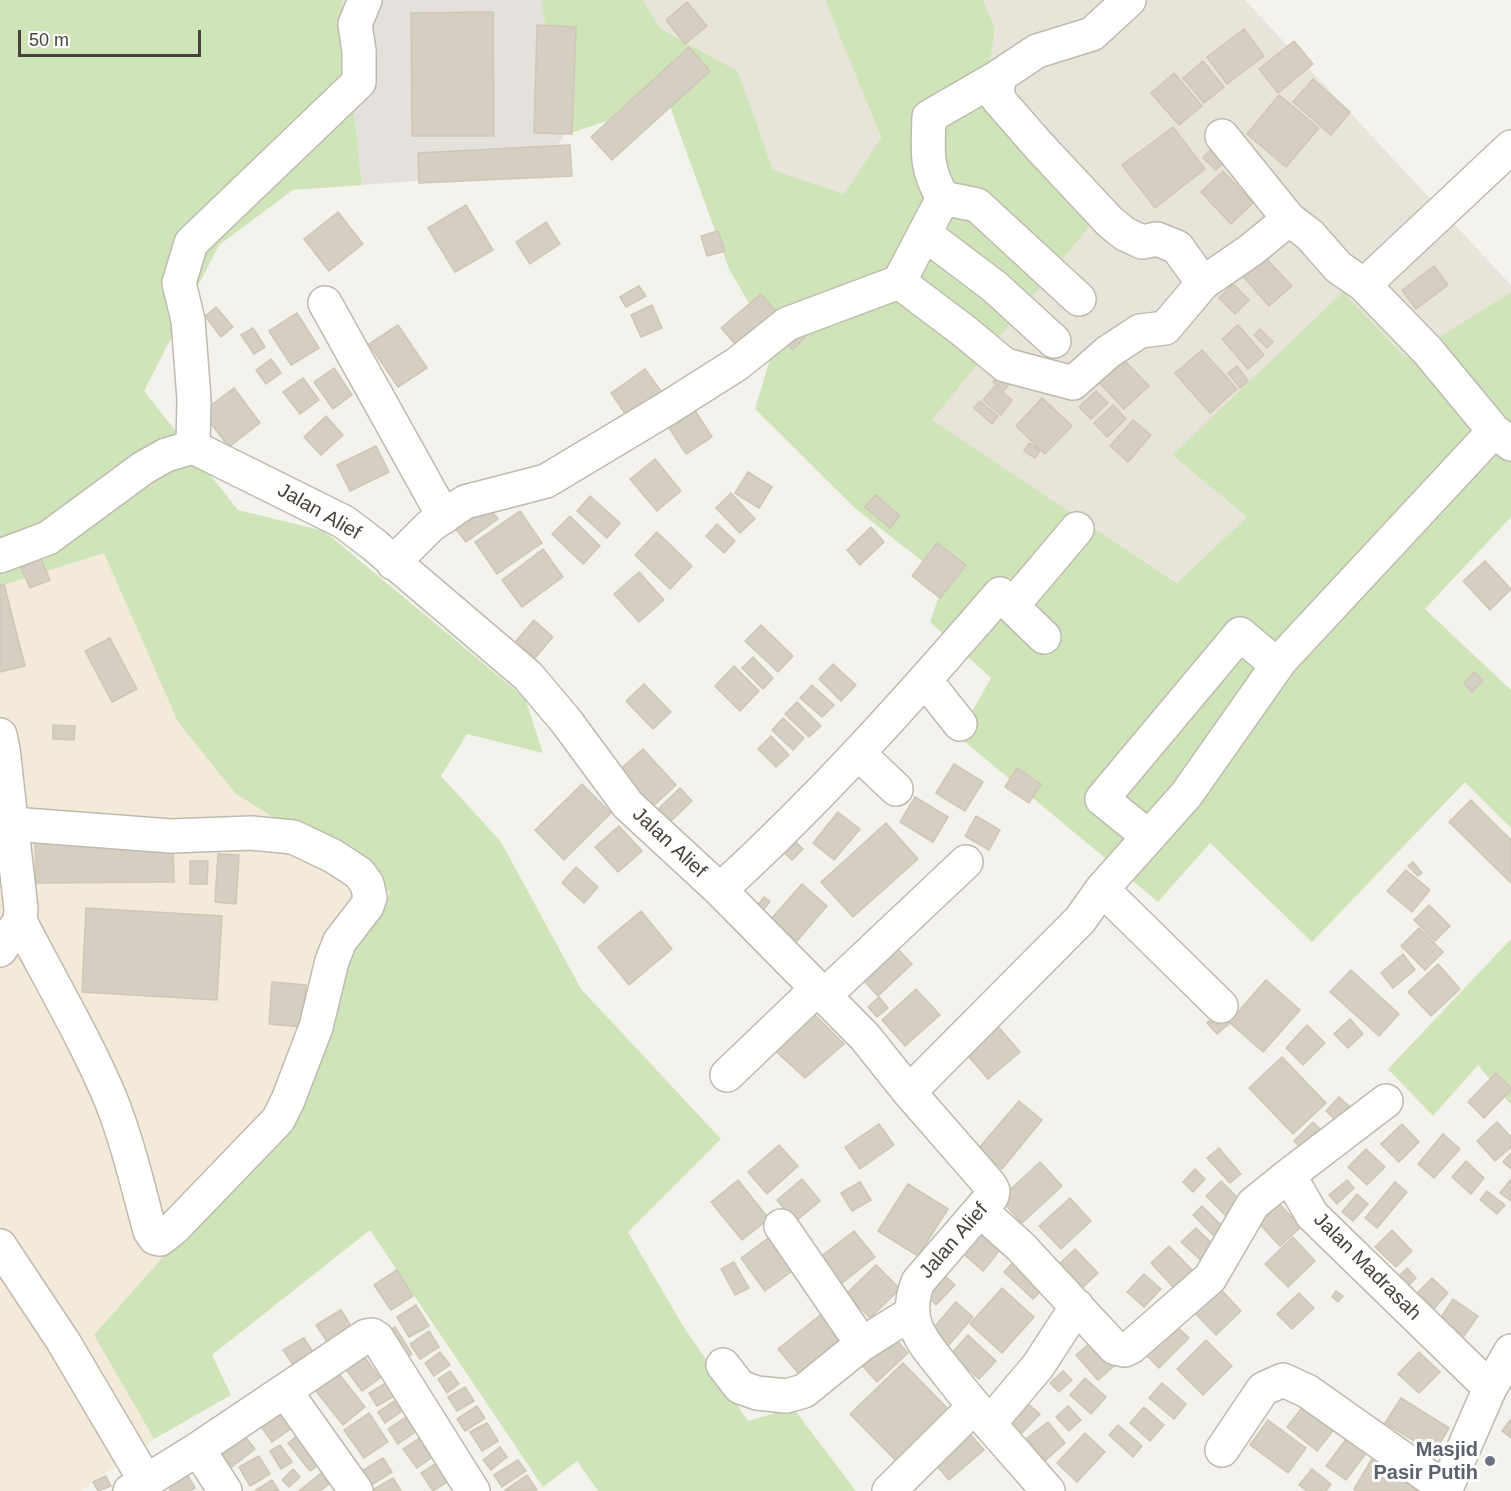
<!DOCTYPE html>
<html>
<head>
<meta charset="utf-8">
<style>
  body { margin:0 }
  #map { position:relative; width:1511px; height:1491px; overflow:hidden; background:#f4f2ec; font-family:Arial,sans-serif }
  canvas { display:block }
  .scale { position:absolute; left:18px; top:30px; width:183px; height:27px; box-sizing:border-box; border:3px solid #48433a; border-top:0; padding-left:8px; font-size:18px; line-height:21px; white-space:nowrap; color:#48433a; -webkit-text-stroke:4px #fff; paint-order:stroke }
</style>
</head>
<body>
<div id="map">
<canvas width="1511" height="1491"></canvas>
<div class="scale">50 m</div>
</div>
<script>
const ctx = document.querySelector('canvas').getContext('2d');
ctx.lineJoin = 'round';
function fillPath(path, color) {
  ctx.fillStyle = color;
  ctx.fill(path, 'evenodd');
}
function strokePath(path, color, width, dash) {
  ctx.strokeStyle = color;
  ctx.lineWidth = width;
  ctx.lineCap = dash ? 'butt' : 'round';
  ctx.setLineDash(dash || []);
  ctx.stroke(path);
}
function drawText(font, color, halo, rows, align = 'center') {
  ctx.font = font + ' Arial,sans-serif';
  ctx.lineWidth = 6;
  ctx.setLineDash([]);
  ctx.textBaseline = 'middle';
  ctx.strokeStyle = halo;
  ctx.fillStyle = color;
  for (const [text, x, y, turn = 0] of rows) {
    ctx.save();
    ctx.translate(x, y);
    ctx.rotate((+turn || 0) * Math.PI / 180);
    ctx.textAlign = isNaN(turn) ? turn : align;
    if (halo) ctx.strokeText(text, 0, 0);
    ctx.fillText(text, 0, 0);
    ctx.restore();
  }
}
fillPath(new Path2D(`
  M643 0H825L881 139 844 194 773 170 738 71 661 29Z
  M983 0H1245L1511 285V292L1406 358 1343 293 1172 455 1247 517 1178 583 931 420 1097 217 985 102 995 28Z`), '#e8e4da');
fillPath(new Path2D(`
  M104 553 178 722 235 793 391 892 326 973 283 1121 94 1335 154 1439 81 1491H0V586Z`), '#f4eada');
fillPath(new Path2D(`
  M342 0H541L564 135 542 171 362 185Z`), '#e4e1dd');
fillPath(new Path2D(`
  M0 0H342L362 185 293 190 219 245 144 391 238 510 324 531 525 698 543 753 467 734 441 776 501 842 581 989 721 1139 628 1232 683 1326 748 1421 793 1408 856 1491H598L577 1461 543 1487 370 1230 212 1355 231 1395 154 1439 94 1335 283 1121 326 973 391 892 235 793 178 722 104 553 0 586Z
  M541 0H643L661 29 738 71 773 170 844 194 881 138 825 0H983L995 28 985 102 1097 217 932 420 1177 583 1247 517 1172 455 1343 292 1406 358 1511 292V517L1425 609 1511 690V828L1465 782 1312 942 1210 843 1158 902 958 736 991 678 930 622 945 579 857 510 755 409 774 346 729 269 668 101 564 135Z
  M1511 939V1105L1478 1065 1433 1116 1388 1069Z`), '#cfe4b9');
const building = new Path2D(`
  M687 2 707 26 685 44 666 20Z
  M493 12 494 136H412L411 13Z
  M537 25 576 27 572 134 534 133Z
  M1244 29 1264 56 1227 84 1207 57Z
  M1294 41 1313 64 1278 93 1259 69Z
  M689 47 710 71 612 160 591 137Z
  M1203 61 1224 87 1204 103 1183 78Z
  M1174 73 1202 106 1179 125 1151 93Z
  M1313 79 1350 112 1331 135 1293 102Z
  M1279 95 1319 128 1286 167 1247 134Z
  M1173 127 1205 169 1155 208 1122 165Z
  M570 145 572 176 419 183 418 153Z
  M1214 146 1227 159 1216 170 1203 158Z
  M1223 171 1253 203 1231 224 1201 192Z
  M466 205 493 250 455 272 428 228Z
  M338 212 363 244 329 271 304 239Z
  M546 222 560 244 530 264 516 242Z
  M718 231 725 251 707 256 701 236Z
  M1263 255 1292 286 1269 306 1241 274Z
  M1434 266 1448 285 1416 309 1402 290Z
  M1233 284 1249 300 1235 314 1219 298Z
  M639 286 646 296 626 307 620 297Z
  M761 294 784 321 744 354 721 328Z
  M652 305 662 328 641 337 631 315Z
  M216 307 233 327 221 337 205 316Z
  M297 313 319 348 291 365 269 331Z
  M795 324 806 336 793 350 781 338Z
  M398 325 427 368 398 387 369 344Z
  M1238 325 1264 355 1248 369 1222 339Z
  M253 328 265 347 254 354 241 335Z
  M1260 329 1273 342 1267 348 1254 335Z
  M1202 350 1237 389 1210 413 1175 373Z
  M1120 356 1149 386 1124 409 1096 379Z
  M271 359 281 373 266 384 256 370Z
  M1237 366 1248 381 1240 388 1228 373Z
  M1004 367 1015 376 1004 391 993 382Z
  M334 368 352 395 333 409 314 382Z
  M645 369 663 394 628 418 611 393Z
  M303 378 319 400 300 414 283 392Z
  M995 386 1012 400 1001 415 983 400Z
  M234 388 260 423 229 447 202 412Z
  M1096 391 1108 403 1091 419 1079 407Z
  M1042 398 1072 426 1045 454 1016 426Z
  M980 401 998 416 992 424 974 408Z
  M1113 405 1126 419 1107 437 1094 423Z
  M694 409 712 437 686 454 668 426Z
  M326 416 343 435 321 455 304 437Z
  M1133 420 1151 435 1128 462 1110 446Z
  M1029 443 1040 450 1035 458 1024 451Z
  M376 446 389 472 350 491 337 465Z
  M655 459 681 491 657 511 630 479Z
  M748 472 772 487 759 508 735 493Z
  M731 493 755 519 740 533 716 508Z
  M876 495 900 516 890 528 865 507Z
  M590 496 620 523 607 538 577 511Z
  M487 505 498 519 466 542 455 528Z
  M520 511 542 543 497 574 475 542Z
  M570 516 600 546 583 564 552 534Z
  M717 524 735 541 724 553 706 536Z
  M871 527 884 542 860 565 847 550Z
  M657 532 692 566 670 589 635 555Z
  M937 543 966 565 940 598 912 576Z
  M543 549 563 577 522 607 502 580Z
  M41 559 50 580 30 588 21 568Z
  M1485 561 1511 589 1490 610 1463 581Z
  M639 572 664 600 639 622 614 594Z
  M4 584 25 666 0 672V585Z
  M534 620 553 637 535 658 516 641Z
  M761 625 793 656 778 672 745 641Z
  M110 638 137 689 112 702 85 651Z
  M753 657 773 678 763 689 742 668Z
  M833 664 856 685 841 701 819 679Z
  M734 666 759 691 740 711 715 686Z
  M1474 672 1483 680 1472 692 1464 683Z
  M644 684 671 712 653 729 626 701Z
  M812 685 834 705 822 717 800 698Z
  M797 702 821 726 809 737 785 714Z
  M783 718 804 738 793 750 772 730Z
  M53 725 75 726 74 740 53 739Z
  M771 736 789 755 776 767 758 749Z
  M643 749 676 785 651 808 618 771Z
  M954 764 983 782 965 811 936 793Z
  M1017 768 1041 784 1029 803 1005 787Z
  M582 784 611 813 564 860 535 830Z
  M680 788 692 801 669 823 657 810Z
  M915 797 948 817 933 842 900 822Z
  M1471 800 1511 840V883L1449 822Z
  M838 812 860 829 834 860 813 843Z
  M976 816 1000 830 989 850 965 836Z
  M886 823 918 859 853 917 821 882Z
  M619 826 642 851 618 872 595 847Z
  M783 830 803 849 792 860 771 841Z
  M173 841 174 882 36 883 35 842Z
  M218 854 239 855 236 904 215 902Z
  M190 861H208L207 884H190Z
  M1413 862 1422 873 1418 876 1408 866Z
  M576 867 598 887 584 903 562 883Z
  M1406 870 1430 890 1412 912 1387 891Z
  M802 884 827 906 797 941 771 919Z
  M764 897 770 901 761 914 755 909Z
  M1429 905 1450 926 1435 941 1414 920Z
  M86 908 222 916 217 1000 82 992Z
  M641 911 672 949 629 985 598 947Z
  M1419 928 1443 952 1425 970 1401 946Z
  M890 941 912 964 878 996 856 972Z
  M1403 954 1415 970 1393 988 1381 973Z
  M1438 964 1460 989 1431 1016 1408 992Z
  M1351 970 1399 1014 1379 1036 1330 992Z
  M1266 980 1300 1010 1263 1052 1229 1022Z
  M272 982 306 985 303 1027 269 1024Z
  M916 989 940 1015 905 1046 882 1020Z
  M879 997 888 1008 877 1017 868 1007Z
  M808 1008 844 1044 805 1078 770 1046Z
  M1219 1013 1229 1024 1217 1034 1207 1023Z
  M1350 1019 1363 1034 1348 1048 1334 1034Z
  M995 1023 1020 1052 988 1079 963 1050Z
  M1307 1025 1325 1043 1303 1065 1286 1048Z
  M1282 1057 1326 1103 1293 1134 1249 1088Z
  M1496 1073 1511 1088V1090L1484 1118 1468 1102Z
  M1339 1097 1359 1115 1346 1130 1326 1111Z
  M1019 1101 1042 1120 1002 1169 978 1149Z
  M1313 1122 1327 1136 1308 1155 1294 1141Z
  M1497 1122 1511 1137V1147L1495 1161 1477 1141Z
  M879 1124 894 1145 860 1169 845 1147Z
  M1402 1124 1419 1142 1399 1162 1381 1144Z
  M1443 1134 1460 1149 1434 1178 1418 1164Z
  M779 1145 798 1166 767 1194 748 1172Z
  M1219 1148 1241 1174 1230 1183 1207 1158Z
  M1366 1149 1385 1167 1367 1185 1348 1167Z
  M1511 1153V1169L1503 1162Z
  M1466 1161 1484 1178 1471 1194 1452 1177Z
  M1040 1162 1062 1186 1022 1223 1000 1199Z
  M1195 1169 1205 1179 1193 1192 1183 1182Z
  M802 1179 820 1201 795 1222 777 1200Z
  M1511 1179V1201L1500 1193Z
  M738 1180 769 1219 742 1240 711 1202Z
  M1347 1180 1354 1188 1337 1204 1329 1195Z
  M1221 1181 1240 1200 1225 1215 1206 1196Z
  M860 1182 871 1200 852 1211 841 1193Z
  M1395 1182 1407 1192 1377 1228 1365 1218Z
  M908 1184 948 1209 918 1256 878 1231Z
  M1487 1191 1505 1205 1497 1214 1480 1200Z
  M1357 1194 1368 1204 1353 1221 1342 1212Z
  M1070 1198 1091 1221 1061 1249 1039 1226Z
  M1274 1198 1301 1227 1280 1246 1253 1217Z
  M1202 1206 1224 1228 1215 1237 1193 1215Z
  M981 1226 1004 1245 983 1271 960 1251Z
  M1196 1228 1222 1253 1208 1267 1181 1242Z
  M1392 1230 1412 1251 1396 1267 1375 1247Z
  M854 1231 875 1257 841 1284 820 1257Z
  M771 1236 795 1269 765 1291 741 1258Z
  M1293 1237 1315 1261 1288 1287 1265 1264Z
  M1169 1246 1193 1271 1175 1289 1151 1263Z
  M1075 1249 1098 1273 1079 1291 1056 1267Z
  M1022 1253 1051 1281 1033 1299 1004 1272Z
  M734 1262 749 1288 735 1295 721 1269Z
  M876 1265 900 1289 870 1318 846 1294Z
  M1407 1268 1416 1278 1407 1287 1398 1277Z
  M397 1270 413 1296 391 1310 374 1285Z
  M1144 1274 1161 1289 1144 1307 1127 1292Z
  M944 1275 955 1285 936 1305 926 1295Z
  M1432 1278 1448 1293 1431 1312 1414 1296Z
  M1215 1283 1241 1311 1216 1335 1190 1308Z
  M1002 1288 1034 1317 1002 1353 970 1324Z
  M1336 1291 1343 1296 1338 1302 1332 1297Z
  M1299 1293 1314 1308 1292 1329 1277 1314Z
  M1453 1299 1478 1316 1464 1336 1440 1319Z
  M956 1302 973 1317 947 1347 930 1332Z
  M416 1305 429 1326 409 1337 397 1317Z
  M341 1310 354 1331 330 1346 316 1325Z
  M824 1312 849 1342 803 1379 778 1349Z
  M1171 1321 1189 1338 1159 1368 1142 1351Z
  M395 1327 412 1354 397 1363 381 1336Z
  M429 1331 439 1347 420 1359 410 1344Z
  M891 1334 908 1353 877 1382 859 1362Z
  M968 1335 996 1361 979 1379 951 1354Z
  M1098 1336 1120 1361 1098 1380 1076 1355Z
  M304 1338 316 1357 296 1369 283 1350Z
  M1206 1340 1232 1366 1203 1395 1177 1369Z
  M440 1352 450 1365 434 1376 425 1363Z
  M1419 1352 1440 1372 1419 1393 1398 1374Z
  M363 1355 380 1378 362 1391 345 1368Z
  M903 1363 955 1416 902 1467 850 1414Z
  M450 1371 459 1384 447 1393 438 1379Z
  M1063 1371 1072 1380 1059 1392 1050 1383Z
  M339 1374 365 1407 343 1425 316 1391Z
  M1085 1378 1106 1397 1091 1414 1070 1395Z
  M386 1383 394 1396 377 1406 369 1393Z
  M1162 1383 1186 1404 1174 1419 1149 1398Z
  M465 1387 474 1401 457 1411 448 1397Z
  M1401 1398 1449 1428 1434 1453 1385 1423Z
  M394 1401 401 1412 385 1423 378 1412Z
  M1025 1401 1040 1414 1021 1434 1007 1421Z
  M1305 1404 1335 1428 1317 1451 1287 1427Z
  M477 1406 485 1418 465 1431 457 1419Z
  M1068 1406 1081 1420 1069 1431 1056 1417Z
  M278 1407 292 1428 272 1442 258 1422Z
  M1144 1407 1164 1425 1150 1441 1130 1423Z
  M369 1413 388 1442 364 1458 344 1430Z
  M407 1416 417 1431 398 1444 388 1429Z
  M1511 1419V1438L1502 1431Z
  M1268 1420 1306 1448 1288 1473 1250 1445Z
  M1048 1422 1065 1443 1045 1461 1027 1438Z
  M487 1423 498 1441 482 1451 470 1432Z
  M1118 1425 1142 1446 1133 1457 1109 1435Z
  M964 1427 984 1450 949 1480 929 1457Z
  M1085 1433 1105 1452 1077 1482 1057 1463Z
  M244 1435 255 1449 232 1467 221 1453Z
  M298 1435 320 1464 310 1471 288 1443Z
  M421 1437 434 1456 417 1468 403 1449Z
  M1347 1438 1367 1452 1346 1480 1326 1466Z
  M280 1445 292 1462 281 1469 270 1451Z
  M500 1447 507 1457 491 1470 483 1460Z
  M259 1456 270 1474 250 1486 239 1467Z
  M1373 1457 1429 1491H1356L1354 1489Z
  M383 1458 392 1472 368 1487 359 1473Z
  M443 1459 455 1477 433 1491 421 1473Z
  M518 1460 526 1471 502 1487 494 1475Z
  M293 1469 300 1477 289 1487 282 1480Z
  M1312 1469 1331 1484 1326 1491H1307L1299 1485Z
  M186 1473 195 1488 190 1491H171L168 1486Z
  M321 1473 329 1484 320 1491H299Z
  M527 1475 537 1490 505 1491V1490Z
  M106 1476 111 1486 98 1491 93 1482Z
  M393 1478 401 1491H371Z
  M272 1480 279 1491H255Z`);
fillPath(building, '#d5cec2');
strokePath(building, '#cfc6b6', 1.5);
const minor = new Path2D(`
  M1129 0 1092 34 1037 51 998 77V99L1039 146 1110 222 1125 234 1142 242 1157 239 1177 247 1203 283
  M1222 136 1289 219
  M943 198 977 205 1079 299
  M925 234 995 287 1054 341
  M899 282 943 198C925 167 928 153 929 117L998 77
  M1364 285 1511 147
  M325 303 444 517
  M193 447 194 399 188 320 179 283 191 243 359 82V51L355 24 365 0
  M0 556 48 538 143 468 166 455 193 447 344 522 373 544 528 676 566 721 628 805 720 890 865 1037 909 1092 990 1185 993 1191 992 1196 918 1282C912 1297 910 1311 916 1327 923 1345 938 1360 950 1376 981 1416 1015 1453 1048 1491
  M393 563 430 526 465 502 546 481 666 409 737 364 787 324 899 282 964 331 1005 365 1073 383 1108 352 1140 331 1165 328 1203 283 1251 250 1289 219 1310 235 1338 267 1364 285 1427 350 1494 431 1511 444
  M1012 606 1044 637
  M925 680 960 724
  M0 735 3 749 21 909 20 921 0 950
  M858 753 896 789
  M12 824 171 836 251 833 293 837 333 856 359 873 367 884 370 897 367 906 340 941 332 961 316 1027 288 1100 278 1120 174 1228 160 1239 155 1238 150 1231C138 1187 128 1143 111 1100 85 1038 50 980 20 921
  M1149 837 1102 799 1240 634 1277 665
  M1102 889 1221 1006
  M720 890C820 799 911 697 1000 594L1012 606 1077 529
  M825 995 966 862
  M727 1075 818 988
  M909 1092 1080 920 1102 889 1186 795 1281 660 1494 431
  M1386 1101 1289 1175 1312 1215 1490 1388
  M981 1211 1020 1246 1115 1348 1125 1350 1131 1347 1210 1278 1253 1204 1289 1175
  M781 1226 862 1344 913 1312
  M0 1246 63 1341 145 1480
  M723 1365 740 1387 757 1393 786 1396 804 1391 862 1344
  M285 1391 356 1491
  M989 1424 1038 1366 1077 1306
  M198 1449 225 1491
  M1222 1450 1263 1389 1283 1380 1307 1391 1446 1489
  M130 1491 198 1449 366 1336 372 1335 377 1338 473 1491
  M889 1491 974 1407
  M1445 1491 1490 1388 1511 1351`);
strokePath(minor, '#bfbaaf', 36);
strokePath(minor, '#fff', 33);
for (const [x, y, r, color] of [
  [1490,1461,6,"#6b7280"]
]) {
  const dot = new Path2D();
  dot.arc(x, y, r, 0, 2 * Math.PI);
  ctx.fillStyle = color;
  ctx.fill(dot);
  strokePath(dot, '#fff', 2);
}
drawText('20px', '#48433a', '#fff', [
  ["Jalan Alief",319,512,30],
  ["Jalan Alief",669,843,43],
  ["Jalan Alief",954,1241,-49],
  ["Jalan Madrasah",1367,1267,45]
]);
drawText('bold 20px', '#5b616d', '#fff', [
  ["Masjid",1478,1450],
  ["Pasir Putih",1478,1473]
], 'right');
</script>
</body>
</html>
